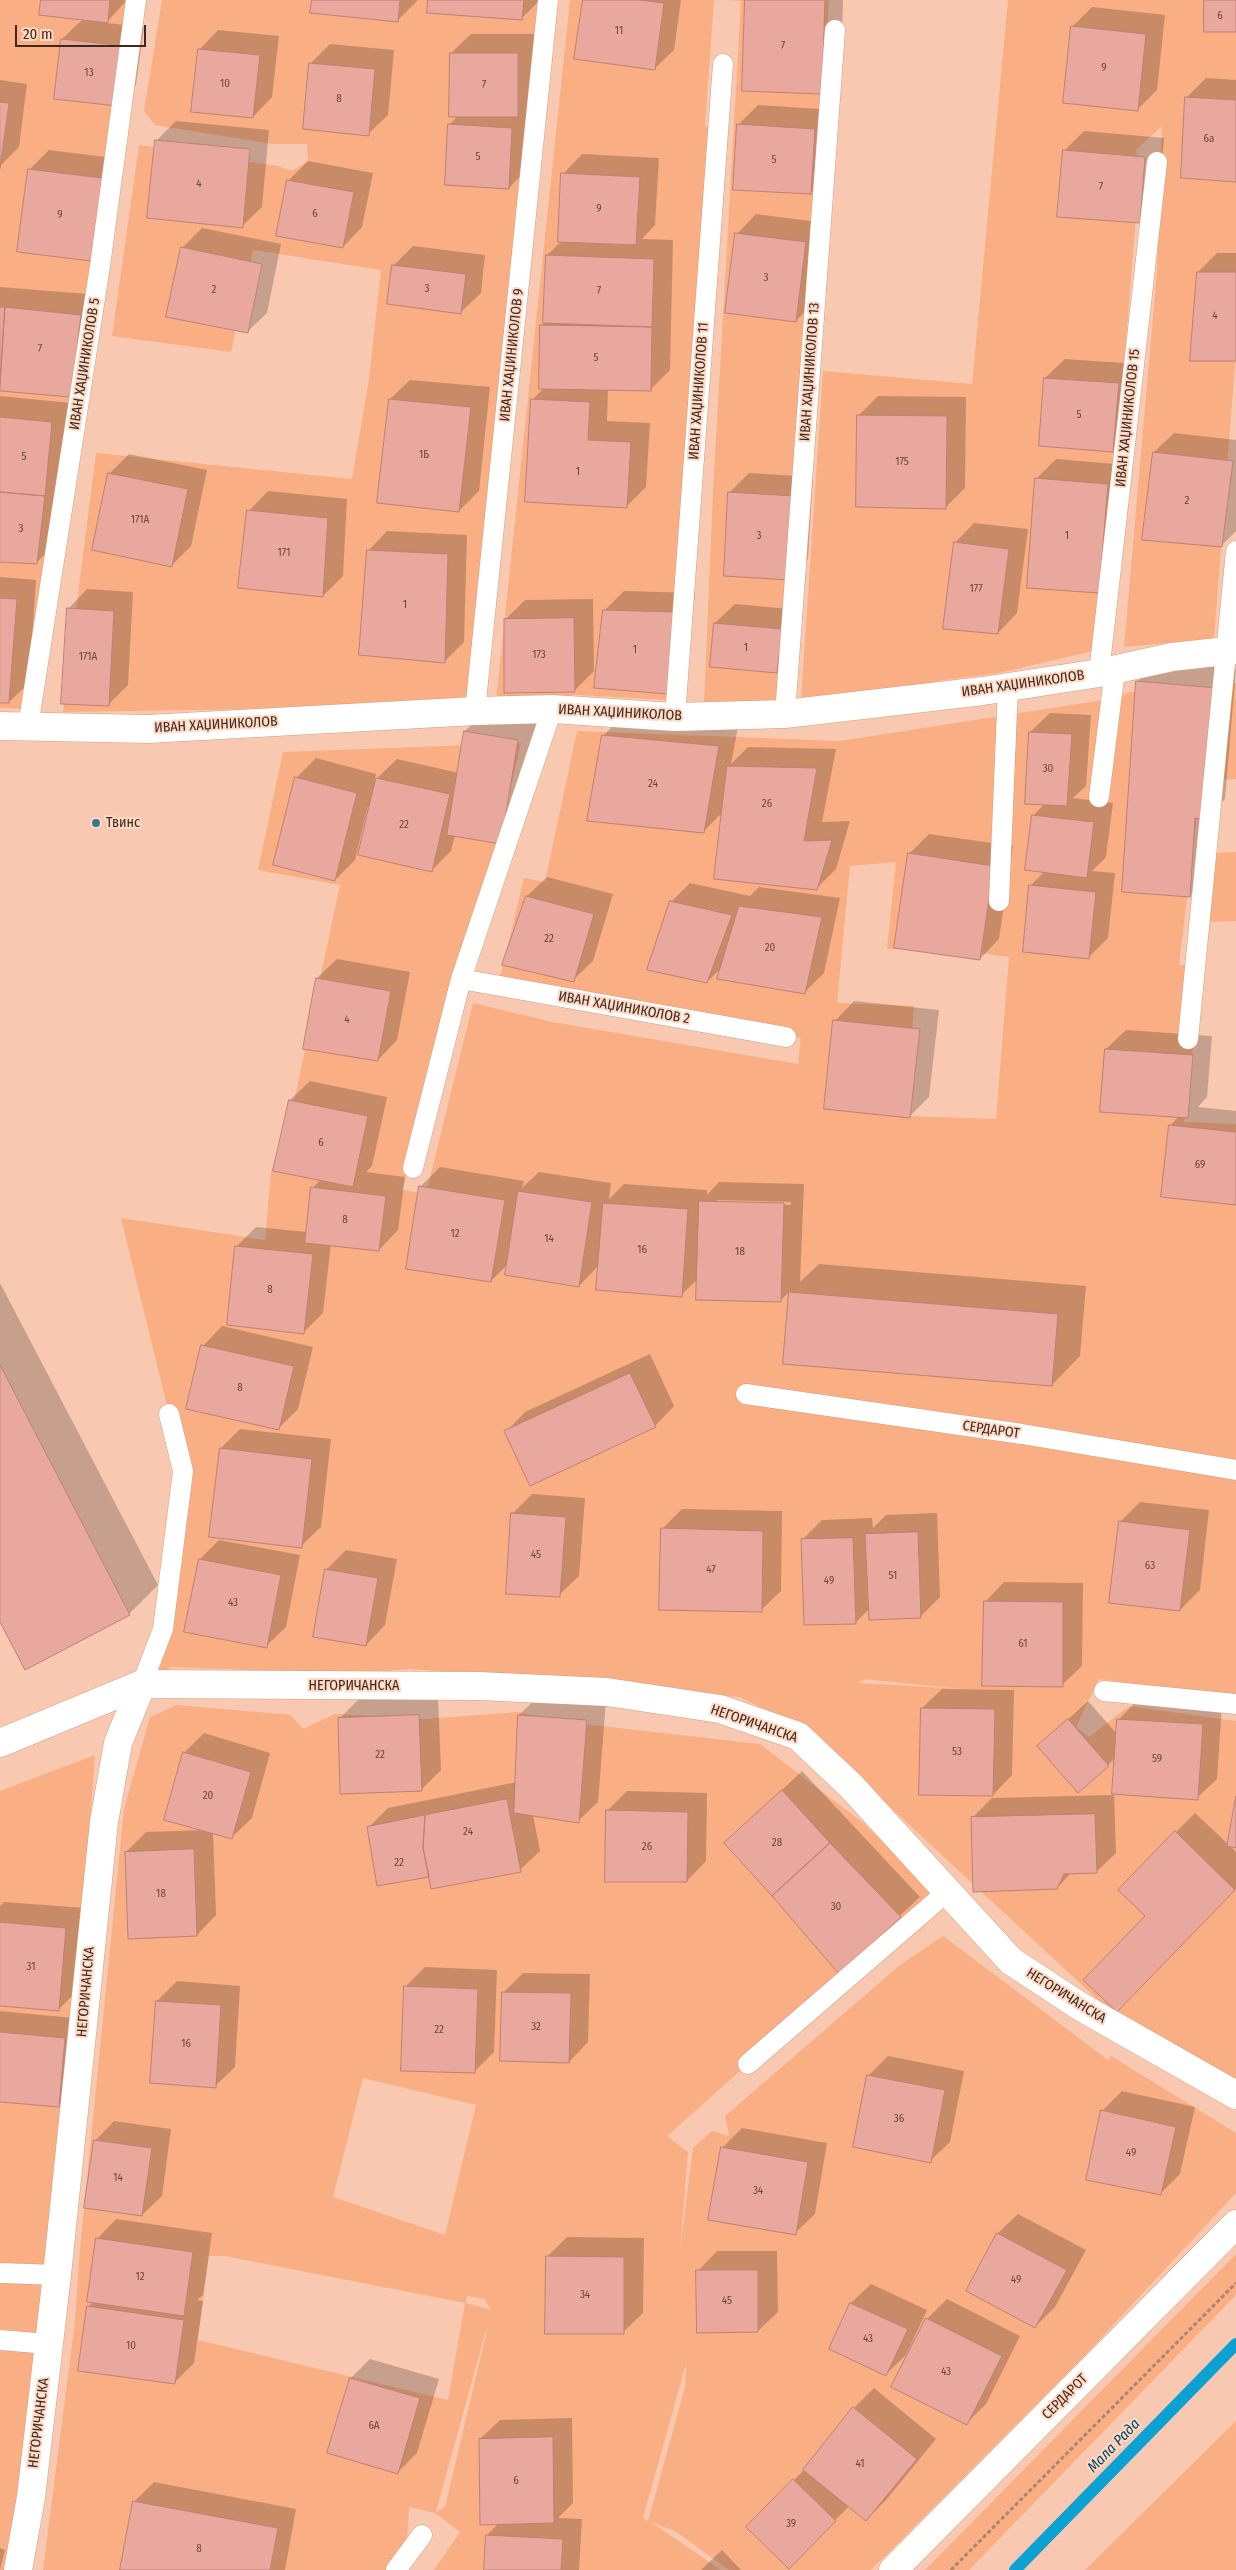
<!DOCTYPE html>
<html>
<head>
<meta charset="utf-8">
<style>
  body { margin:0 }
  #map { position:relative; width:1236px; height:2570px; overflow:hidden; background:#f8c9b0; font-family:"Fira Sans Condensed",sans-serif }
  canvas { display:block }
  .scale { position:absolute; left:15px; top:25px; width:131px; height:22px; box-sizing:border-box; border:2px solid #3f281c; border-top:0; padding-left:6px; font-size:15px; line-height:18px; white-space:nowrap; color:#3f281c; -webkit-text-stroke:4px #fdd9c6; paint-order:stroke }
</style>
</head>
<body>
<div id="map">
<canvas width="1236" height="2570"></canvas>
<div class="scale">20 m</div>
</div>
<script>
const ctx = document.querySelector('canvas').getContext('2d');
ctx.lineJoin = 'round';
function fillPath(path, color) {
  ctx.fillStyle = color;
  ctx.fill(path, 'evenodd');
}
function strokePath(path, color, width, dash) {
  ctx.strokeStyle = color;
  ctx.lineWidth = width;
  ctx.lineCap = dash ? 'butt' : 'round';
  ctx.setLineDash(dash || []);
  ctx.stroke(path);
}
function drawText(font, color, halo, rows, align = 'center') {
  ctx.font = font + ' "Fira Sans Condensed",sans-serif';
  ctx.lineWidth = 4;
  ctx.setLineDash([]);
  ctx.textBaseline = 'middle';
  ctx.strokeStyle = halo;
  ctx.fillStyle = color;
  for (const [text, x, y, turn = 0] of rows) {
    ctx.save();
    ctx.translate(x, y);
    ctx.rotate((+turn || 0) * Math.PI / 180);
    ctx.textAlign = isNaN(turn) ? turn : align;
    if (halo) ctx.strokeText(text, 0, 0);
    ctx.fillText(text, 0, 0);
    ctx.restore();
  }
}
fillPath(new Path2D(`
  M0 0H126L33 709 0 708Z
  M162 0H547L477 674 465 700 325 708 63 712 96 453 352 479 369 379 381 270 253 250 231 352 112 336 139 145 278 166 292 171 308 161 307 144H272L155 125 144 111Z
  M570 0H714L705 126H710L685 661 666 700 579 695 496 701Z
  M723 0H829L822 129 778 702 704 703 713 491 741 1Z
  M1008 0H1236V351L1214 639 1124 647 1157 271 1162 126 1136 150 1140 167 1101 649 999 673 937 681 915 691 801 700 823 371 972 384Z
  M1236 683V779L1222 780 1232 684Z
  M1212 687 1179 965 1203 966 1184 1122 1236 1124V1698L1099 1679 1076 1727 1089 1737 1129 1706 1236 1721V2079L1110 2011 807 1730 739 1697 554 1679 409 1669 357 1674 171 1667 142 1684 163 1629 183 1471 121 1218 265 1240 271 1172 295 1097 340 885 258 870 283 752 521 743 489 883 402 1190 426 1194 473 1003 552 1022 798 1064 801 1038 499 982 524 878 545 882 577 731 840 741 1110 699 1130 692ZM896 862 887 949 964 951 1009 957 996 1119 907 1116 914 1006 837 1003 850 866ZM863 1679 962 1689 859 1683Z
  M1236 852V921L1209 922 1212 853Z
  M177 1705 291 1715 303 1729 335 1714 425 1719 518 1712 557 1721 760 1744 863 1823 939 1894 667 2136 688 2152 680 2251 693 2148 712 2131 729 2136 725 2116 900 1965 943 1936 1108 2060 1111 2056 1236 2133V2193L1086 2354 871 2570H729L675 2531 651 2522 721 2570H434L460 2532 435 2513 409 2507 406 2558 398 2570H43L75 2321 80 2248 124 1809 150 1717ZM363 2078 476 2105 445 2235 333 2197ZM209 2256H225L465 2303 448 2400 198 2340ZM467 2296 484 2299 491 2310 466 2303ZM487 2330 445 2507 436 2512 486 2330ZM686 2364 685 2387 648 2521 643 2518Z
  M95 1755 70 2090 18 2570H0V1791Z
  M1236 2254V2295L969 2570H925Z
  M1236 2421V2570H1085Z`), '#faae83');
fillPath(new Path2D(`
  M42 0H127L106 23 144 27 136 85 116 105 62 39 83 19Z
  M313 0H418L398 20Z
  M430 0H540L522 18Z
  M584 0H681L674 50 654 69Z
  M746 0H843L841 73Z
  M1092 7 1165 15 1157 90 1137 110 1072 27Z
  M218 30 279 36 272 97 253 117 199 50Z
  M471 34H537V96L525 109H531L528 168 509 188 449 125 458 116 451 53Z
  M330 44 394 50 388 115 368 134 311 63Z
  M1206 78 1236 80V180L1186 98Z
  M0 80 27 84 19 147 0 166Z
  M758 105 834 110 830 173 811 193 738 125Z
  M176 121 269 130 262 207 242 226 156 141Z
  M1084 131 1164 138 1159 202 1139 222 1064 151Z
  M49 150 121 159 110 240 29 170Z
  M582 154 659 158 655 225 642 239 673 240 670 370 650 390 608 389 607 421 650 423 646 487 626 507 533 399 544 388 542 325 544 323 547 255 562 241 563 174Z
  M308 161 373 173 362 227 343 247 288 181Z
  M756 214 825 223 815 301 796 321 737 234Z
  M202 228 281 244 267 313 247 332 182 248Z
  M413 246 485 255 481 293 461 312 393 266Z
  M1217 253H1236V360L1198 272Z
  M0 287 100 295 70 396 0 390Z
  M1065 359 1138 364 1132 431 1112 451 1045 378Z
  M410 380 490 387 479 491 459 511 390 399Z
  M0 396 71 403 56 543 36 563 0 561Z
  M878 396 966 397 965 488 945 508 858 416Z
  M1174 433 1236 440V531L1222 545 1154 452Z
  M129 454 207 470 191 546 172 565 94 549 110 473Z
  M1056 459 1127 465 1099 592 1036 479Z
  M749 473 813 477 808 559 789 578 729 493Z
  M268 491 347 499 343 576 323 596 249 511Z
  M974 523 1028 529 1017 613 998 633 955 543Z
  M387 531 467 535 464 642 444 662 368 551Z
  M0 577 36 580 29 683 9 702H0Z
  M87 589 133 592 128 685 108 705 68 609Z
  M624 591 695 593 687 673 604 611Z
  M593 599 594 671 575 690 505 620 525 600Z
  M735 604 801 610 797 652 777 672 715 623Z
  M1157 662 1236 669 1225 799 1214 810 1209 876 1190 896 1138 681Z
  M485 712 537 721 520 823 455 835 451 851 431 871 368 806 355 860 335 880 296 778 316 758 376 774 374 781 397 759 459 773 465 731Z
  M1050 713 1091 715 1086 786 1073 798 1113 803 1106 857 1092 871 1115 873 1108 938 1089 957 1030 886 1045 871 1033 816 1044 804 1030 732Z
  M623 716 738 727 731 764 748 747 836 749 822 822 850 821 836 869 816 889 723 812 703 832 603 736Z
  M929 834 1013 846 999 939 980 959 909 854Z
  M547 877 613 894 593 961 573 980 527 896Z
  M690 883 750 896 759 887 840 898 824 973 804 993 722 967 707 982 671 902Z
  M337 959 410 972 397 1040 378 1060 317 978Z
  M854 1001 939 1010 929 1097 909 1117 835 1021Z
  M1126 1030 1212 1036 1207 1097 1198 1107 1236 1111V1204L1170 1126 1179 1116 1106 1049Z
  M310 1081 387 1097 372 1166 366 1172 405 1177 398 1230 379 1250 331 1244 323 1313 304 1332 237 1246 256 1227 307 1232 313 1188 321 1179 275 1170 290 1100Z
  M440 1167 524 1181 522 1188 539 1172 611 1183 609 1199 624 1184 707 1190V1195L719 1182 804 1184 800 1282 819 1264 1086 1286 1080 1356 1052 1385 784 1363 790 1291 781 1300 698 1279 681 1295 600 1264 579 1286 508 1264 491 1281 420 1187ZM717 1200 791 1202V1205L717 1203Z
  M0 1283 158 1585 129 1614 26 1668 0 1620Z
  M222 1326 313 1347 298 1409 278 1429 203 1346Z
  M650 1354 674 1406 655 1426 506 1432 525 1412Z
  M240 1429 331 1439 321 1527 301 1546 221 1448Z
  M532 1494 585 1498 579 1576 559 1595 512 1514Z
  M1140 1502 1209 1510 1200 1590 1180 1610 1120 1522Z
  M682 1509 782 1511 781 1591 761 1610 662 1529Z
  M937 1513 940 1597 920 1617 869 1609 856 1622 802 1540 822 1520 872 1518 873 1528 886 1515Z
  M219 1540 300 1555 286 1627 266 1646 200 1559Z
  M346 1550 397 1559 385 1625 366 1645 326 1570Z
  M1004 1582 1083 1583 1082 1666 1062 1685 985 1602Z
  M942 1689 1014 1690 1012 1775 993 1795 922 1708Z
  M438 1696 441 1770 422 1789 339 1719 359 1699Z
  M539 1696 606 1701 598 1802 578 1821 533 1815 540 1851 520 1870 430 1875 368 1828 388 1808 517 1782 519 1715Z
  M1138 1700 1222 1705 1217 1779 1197 1798 1114 1793 1116 1853 1096 1872H1072L1057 1888 972 1818 992 1798 1113 1795 1115 1758 1108 1765 1039 1746 1088 1701 1117 1734 1118 1720Z
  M204 1733 270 1753 252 1818 232 1837 213 1832 216 1915 197 1935 126 1852 146 1832 206 1830 184 1753Z
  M802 1771 920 1897 839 1972 726 1843Z
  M627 1791 707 1793 706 1861 687 1881 607 1811Z
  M1236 1804V1846L1229 1845 1236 1852V1888L1137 1991 1146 1916 1176 1832 1195 1813 1229 1845Z
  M4 1902 85 1908 78 1990 58 2010 0 2005V1906Z
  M425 1967 497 1970 494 2052 474 2072 405 1987Z
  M523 1973 590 1974 588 2042 569 2062 504 1992Z
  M177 1981 240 1986 235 2067 215 2086 152 2082 157 2001Z
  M0 2011 84 2019 78 2086 58 2105 0 2100Z
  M888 2056 964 2071 950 2142 930 2161 868 2076Z
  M1122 2091 1195 2107 1180 2174 1160 2194 1102 2111Z
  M114 2121 171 2129 162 2196 142 2215 95 2141Z
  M742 2128 827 2143 815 2214 795 2233 722 2148Z
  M1018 2214 1086 2250 1055 2307 1035 2327 967 2291 998 2233Z
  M116 2219 212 2233 203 2295 197 2300 203 2301 194 2363 174 2383 88 2307 93 2302 97 2239Z
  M567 2237 644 2238 643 2313 623 2332 547 2257Z
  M717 2251H777L778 2312 758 2331 698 2271Z
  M871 2284 927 2310 906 2355 886 2374 830 2348 851 2303Z
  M947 2299 1020 2336 986 2404 967 2423 927 2319Z
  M370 2359 439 2379 417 2453 397 2473 351 2378Z
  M874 2388 936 2439 886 2500 866 2520 849 2506 808 2548 748 2527 806 2468 854 2408Z
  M572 2418 573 2503 558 2518 582 2519 579 2570H485L487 2535 499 2523 480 2439 500 2420Z
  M154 2482 296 2509 285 2570H121L134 2502Z
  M0 2548 5 2550 0 2570Z
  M722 2550 741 2570H701Z`), '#0003');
strokePath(new Path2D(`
  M1015 2570 1236 2344`), '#0ca1d3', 12);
const building = new Path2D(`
  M41 0H110L108 23 39 15Z
  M312 0H400L398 22 310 13Z
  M428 0H524L522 20 427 13Z
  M583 0H639L664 3 655 70 574 59Z
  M745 0H825L822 94 742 91Z
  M1204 0H1236V32H1204Z
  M1071 26 1146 34 1138 111 1063 103Z
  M61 39 125 46 117 106 54 99Z
  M198 49 260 55 253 118 191 112Z
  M450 53H518V117H449Z
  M309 63 375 69 369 136 303 129Z
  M1185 97 1236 100V182L1181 178Z
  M0 102 9 103 0 168Z
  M448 124 512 128 509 189 445 185Z
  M737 124 815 129 811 194 733 190Z
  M155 140 250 149 243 228 147 218Z
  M1063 150 1145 157 1140 223 1057 217Z
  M28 169 102 178 91 261 17 252Z
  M561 173 640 177 636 245 558 242Z
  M287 180 354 192 343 248 276 236Z
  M735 233 806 242 796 322 725 313Z
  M181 247 262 264 248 333 166 317Z
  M546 255 654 259 652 327 543 323Z
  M392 265 466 274 461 314 387 304Z
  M1197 272H1236V361H1190Z
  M0 307H5L0 384Z
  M5 307 81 315 71 397 0 391Z
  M540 325 652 327 651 391 539 389Z
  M1044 378 1119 383 1113 452 1039 446Z
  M389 399 471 407 459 512 377 503Z
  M531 399 590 402 588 440 631 442 627 508 525 502Z
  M857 415 947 416 946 509 856 507Z
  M0 417 52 422 45 496 0 492Z
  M1153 452 1233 461 1222 547 1142 540Z
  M108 473 188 489 172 567 92 550Z
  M1035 478 1108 484 1099 593 1027 588Z
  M0 492 45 496 37 564 0 562Z
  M728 492 794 496 789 580 724 576Z
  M247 510 328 518 323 597 238 588Z
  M954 542 1009 549 998 634 943 629Z
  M367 550 448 554 445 663 359 655Z
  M0 598 17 599 9 703H0Z
  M67 608 114 611 109 706 61 704Z
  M603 610 676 612 668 694 594 688Z
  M574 618 575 692 504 693V619Z
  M714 623 782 629 777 673 710 667Z
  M1136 681 1217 688 1206 820 1195 818 1190 897 1122 892Z
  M464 731 518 740 501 844 447 835Z
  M1029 732 1072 734 1067 806 1025 804Z
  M602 735 719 746 704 833 587 821Z
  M727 766 817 768 804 841 832 840 817 890 714 879Z
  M295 777 357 793 335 881 273 865Z
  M376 778 450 794 432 872 358 855Z
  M1032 815 1094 822 1087 878 1025 870Z
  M908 853 994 866 980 960 894 948Z
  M1029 885 1096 892 1089 959 1023 952Z
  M526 896 594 914 574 982 502 965Z
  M670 901 732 915 707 983 647 970Z
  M739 906 822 917 805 994 717 979Z
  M316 978 391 991 378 1061 303 1049Z
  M833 1020 920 1029 910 1118 824 1109Z
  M1105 1049 1193 1055 1188 1118 1100 1112Z
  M289 1100 368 1116 353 1187 273 1171Z
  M1169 1125 1236 1132V1205L1161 1197Z
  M419 1186 505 1200 491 1282 406 1269Z
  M311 1187 386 1196 379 1251 305 1243Z
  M518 1191 592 1202 579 1287 505 1275Z
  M699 1201 784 1203 781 1302 696 1300Z
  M603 1203 688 1209 682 1297 596 1290Z
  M235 1246 313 1254 304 1334 227 1325Z
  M789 1292 1058 1314 1052 1386 783 1364Z
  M201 1345 294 1366 279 1430 186 1409Z
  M0 1365 130 1615 25 1670 0 1622Z
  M630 1373 656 1427 530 1486 504 1431Z
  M220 1448 312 1459 302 1548 209 1537Z
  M511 1513 566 1517 560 1597 506 1594Z
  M1119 1521 1190 1530 1180 1611 1109 1603Z
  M661 1528 763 1531 762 1612 659 1610Z
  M918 1532 921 1618 869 1620 865 1534Z
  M853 1538 856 1624 804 1625 801 1539Z
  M199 1559 281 1575 267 1648 184 1632Z
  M325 1569 378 1578 366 1646 313 1637Z
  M984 1601 1063 1602V1687L982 1686Z
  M921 1708 995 1709 993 1796 919 1795Z
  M419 1715 422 1791 340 1794 338 1718Z
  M518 1715 587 1720 579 1823 514 1813Z
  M1068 1719 1109 1766 1078 1793 1037 1746Z
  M1117 1719 1203 1724 1198 1800 1112 1794Z
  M183 1752 251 1772 232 1839 164 1820Z
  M782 1790 830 1843 772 1896 724 1843Z
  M1236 1796V1848L1227 1846Z
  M507 1799 521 1872 431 1889 423 1848 425 1815Z
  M606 1810 688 1812 687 1882H605Z
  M1095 1814 1097 1873 1064 1874 1057 1889 973 1892 971 1817Z
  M425 1815 423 1848 429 1877 377 1886 367 1827Z
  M1175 1831 1235 1890 1117 2012 1083 1980 1145 1916 1118 1890Z
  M830 1843 901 1917 839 1974 772 1896Z
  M194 1849 197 1936 128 1939 125 1852Z
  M0 1922 66 1928 59 2011 0 2006Z
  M404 1986 478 1989 475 2073 401 2071Z
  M502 1992 571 1993 569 2063 500 2061Z
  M156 2001 221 2005 216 2088 150 2083Z
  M0 2032 65 2038 59 2107 0 2102Z
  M867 2075 945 2090 931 2163 853 2147Z
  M1101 2110 1176 2127 1161 2195 1086 2180Z
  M94 2140 152 2148 142 2216 84 2208Z
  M721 2147 808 2162 796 2235 708 2220Z
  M997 2233 1067 2270 1035 2328 966 2291Z
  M96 2238 193 2252 184 2316 87 2302Z
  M546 2256 624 2257V2334H545Z
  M696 2270H758V2332L697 2333Z
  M850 2303 908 2329 886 2376 829 2349Z
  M87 2306 184 2320 175 2384 78 2371Z
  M926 2318 1002 2356 967 2425 891 2387Z
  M350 2378 420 2398 398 2474 327 2453Z
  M853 2407 917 2459 866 2521 803 2470Z
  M553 2437 554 2523 480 2525 479 2439Z
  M793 2479 836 2521 789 2569 746 2527Z
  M133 2501 278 2528 270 2570H120Z
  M486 2535 563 2539 561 2570H484Z`);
fillPath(building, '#e9a89d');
strokePath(building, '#be8076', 1);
const lane = new Path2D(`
  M1099 673 1157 162
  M475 711 548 0
  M785 714 835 30
  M675 717 723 64
  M28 727 100 266 136 0
  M1099 797 1115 670
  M999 901 1008 687
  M461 979 786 1037
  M1188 1039 1236 551
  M413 1168 461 979 552 709
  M746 1394 1022 1434 1236 1470
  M142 1684 163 1629 183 1471 169 1414
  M1104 1691 1236 1704
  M748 2064 948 1891
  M0 2273 57 2275
  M0 2340 48 2344
  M396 2570 422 2535`);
const street = new Path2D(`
  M0 726 148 729 475 711 552 709 675 717 785 714 983 691 1099 673 1172 657 1236 650
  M0 1743 142 1684 479 1686 607 1692 720 1709 798 1736 851 1786 1011 1961 1081 2007 1236 2095
  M18 2570 31 2497 57 2275 104 1822 118 1743 142 1684
  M893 2570 1236 2224`);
strokePath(lane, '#d49d7e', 21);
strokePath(street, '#d49d7e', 29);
strokePath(new Path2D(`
  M951 2570 1236 2283`), '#aa8571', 3, [4, 2.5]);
strokePath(lane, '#fff', 20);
strokePath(street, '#fff', 28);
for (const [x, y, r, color] of [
  [96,823,5,"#3c758e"]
]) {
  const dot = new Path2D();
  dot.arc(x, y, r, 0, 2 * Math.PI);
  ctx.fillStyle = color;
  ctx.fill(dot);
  strokePath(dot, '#fdd9c6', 2);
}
drawText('11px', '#6a483c', null, [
  ["6",1220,16],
  ["11",619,31],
  ["7",783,46],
  ["9",1104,68],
  ["13",89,73],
  ["10",225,84],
  ["7",484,85],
  ["8",339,99],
  ["6a",1209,139],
  ["5",478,157],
  ["5",774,160],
  ["4",199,184],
  ["7",1101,187],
  ["9",599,209],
  ["6",315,214],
  ["9",60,215],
  ["3",766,278],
  ["3",427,289],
  ["2",214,290],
  ["7",599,291],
  ["4",1215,316],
  ["7",40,349],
  ["5",596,358],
  ["5",1079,415],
  ["1Б",424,455],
  ["5",24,457],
  ["175",902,462],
  ["1",578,472],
  ["2",1187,501],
  ["171А",140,520],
  ["3",21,529],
  ["3",759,536],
  ["1",1067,536],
  ["171",284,553],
  ["177",976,589],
  ["1",405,605],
  ["1",746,648],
  ["1",635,650],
  ["173",539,655],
  ["171А",88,657],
  ["30",1048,769],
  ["24",653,784],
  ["26",767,804],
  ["22",404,825],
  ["22",549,939],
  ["20",770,948],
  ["4",347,1020],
  ["6",321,1143],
  ["69",1200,1165],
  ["8",345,1220],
  ["12",455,1234],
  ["14",549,1239],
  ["16",642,1250],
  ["18",740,1252],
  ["8",270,1290],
  ["8",240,1388],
  ["45",536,1555],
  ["63",1150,1566],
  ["47",711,1570],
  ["51",893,1576],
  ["49",829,1581],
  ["43",233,1603],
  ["61",1023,1644],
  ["53",957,1752],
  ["22",380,1755],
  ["59",1157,1759],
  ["20",208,1796],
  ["24",468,1832],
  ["28",777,1843],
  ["26",647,1847],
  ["22",399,1863],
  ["18",161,1894],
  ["30",836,1907],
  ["31",31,1967],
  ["32",536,2027],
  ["22",439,2030],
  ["16",186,2044],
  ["36",899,2119],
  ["49",1131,2153],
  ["14",118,2178],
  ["34",758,2191],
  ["12",140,2277],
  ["49",1016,2280],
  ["34",585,2295],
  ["45",727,2301],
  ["43",868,2339],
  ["10",131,2346],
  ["43",946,2372],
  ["6A",374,2426],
  ["41",860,2464],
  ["6",516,2481],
  ["39",791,2524],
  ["8",199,2549]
]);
drawText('14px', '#3f281c', '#fdd9c6', [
  ["ИВАН ХАЏИНИКОЛОВ 9",512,355,-84],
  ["ИВАН ХАЏИНИКОЛОВ 5",85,364,-81],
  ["ИВАН ХАЏИНИКОЛОВ 13",810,372,-86],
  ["ИВАН ХАЏИНИКОЛОВ 11",699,391,-86],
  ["ИВАН ХАЏИНИКОЛОВ 15",1128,418,-84],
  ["ИВАН ХАЏИНИКОЛОВ",1023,684,-8],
  ["ИВАН ХАЏИНИКОЛОВ",620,713,3],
  ["ИВАН ХАЏИНИКОЛОВ",216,725,-3],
  ["ИВАН ХАЏИНИКОЛОВ 2",624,1008,10],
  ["СЕРДАРОТ",991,1430,8],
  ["НЕГОРИЧАНСКА",354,1686],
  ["НЕГОРИЧАНСКА",754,1724,19],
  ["НЕГОРИЧАНСКА",86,1992,-85],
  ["НЕГОРИЧАНСКА",1066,1996,32],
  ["СЕРДАРОТ",1065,2397,-45],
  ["НЕГОРИЧАНСКА",39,2423,-83]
]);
drawText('14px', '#3f281c', '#fdd9c6', [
  ["Твинс",106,823]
], 'left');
drawText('italic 15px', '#004a64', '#fdd9c6', [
  ["Мала Рада",1114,2446,-46]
]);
</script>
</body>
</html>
